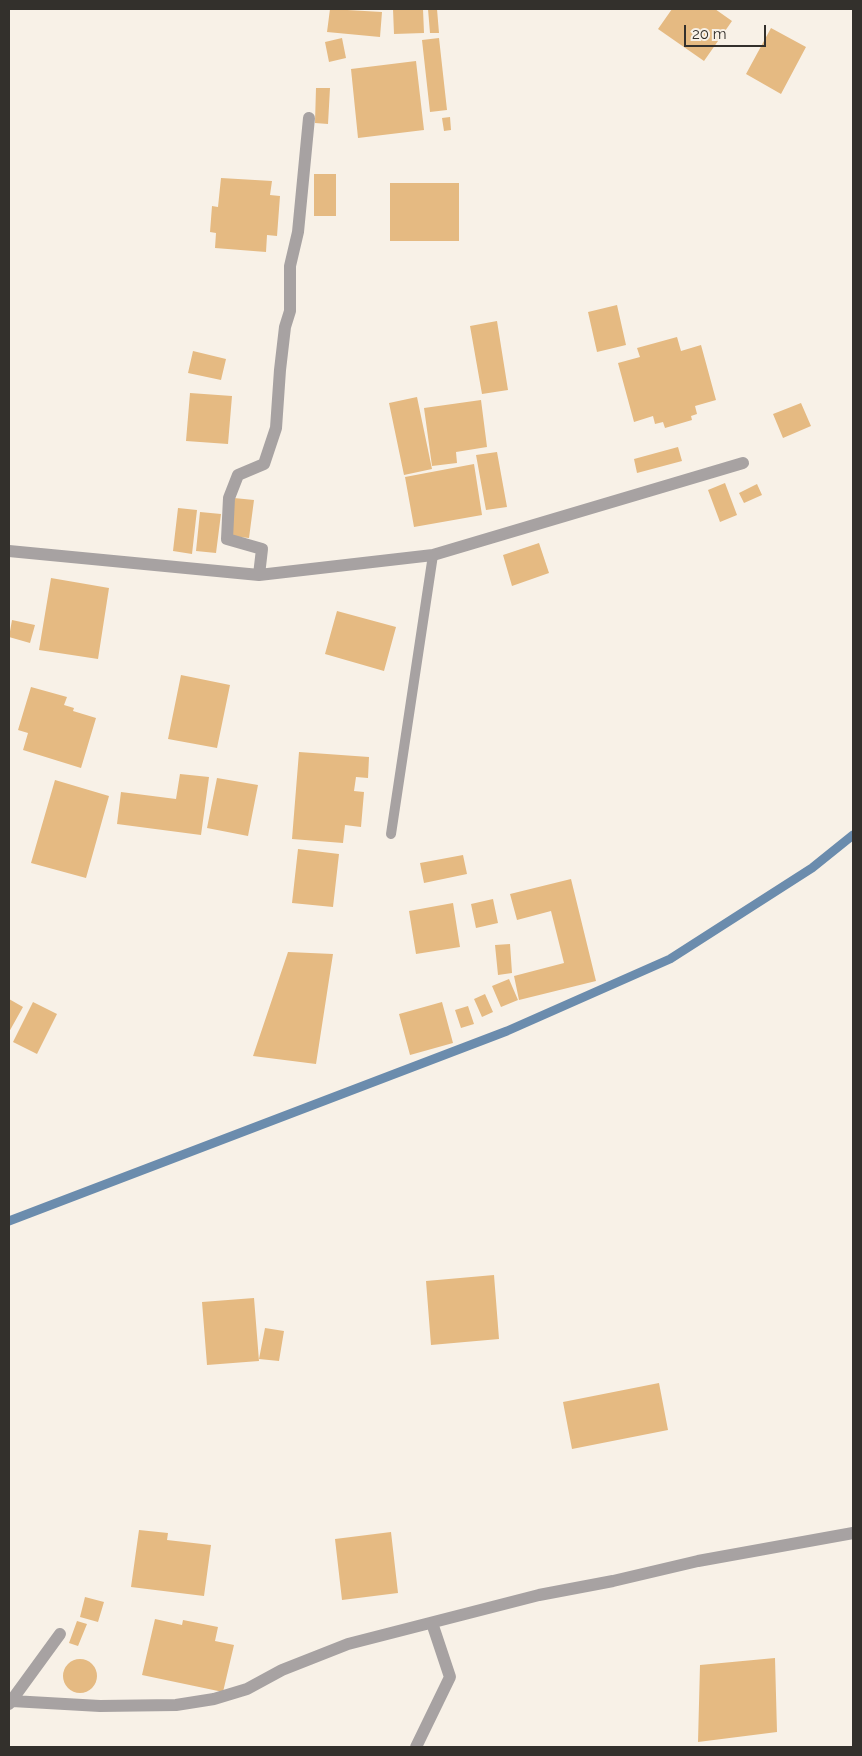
<!DOCTYPE html>
<html>
<head>
<meta charset="utf-8">
<style>
  body { margin:0 }
  #map { position:relative; width:862px; height:1756px; overflow:hidden; background:#f8f1e7; font-family:Raleway,sans-serif }
  canvas { display:block }
  .frame { position:absolute; inset:0; border:10px solid #33302c; pointer-events:none }
  .scale { position:absolute; left:684px; top:25px; width:82px; height:22px; box-sizing:border-box; border:2px solid #33302c; border-top:0; padding-left:6px; font-size:15px; line-height:18px; white-space:nowrap; color:#33302c; -webkit-text-stroke:4px #f8f1e7; paint-order:stroke }
</style>
</head>
<body>
<div id="map">
<canvas width="862" height="1756"></canvas>
<div class="frame"></div>
<div class="scale">20 m</div>
</div>
<script>
const ctx = document.querySelector('canvas').getContext('2d');
ctx.lineJoin = 'round';
function strokePath(path, color, width, dash) {
  ctx.strokeStyle = color;
  ctx.lineWidth = width;
  ctx.lineCap = dash ? 'butt' : 'round';
  ctx.setLineDash(dash || []);
  ctx.stroke(path);
}
function fillPath(path, color) {
  ctx.fillStyle = color;
  ctx.fill(path, 'evenodd');
}
strokePath(new Path2D(`
  M9 1221 507 1031 670 959 812 868 853 835`), '#6b8cad', 9);
fillPath(new Path2D(`
  M330 9 382 12 380 37 327 32Z
  M393 9H423L424 33 394 34Z
  M428 9H437L439 33H430Z
  M672 9H715L732 21 704 61 658 29Z
  M771 28 806 47 781 94 746 74Z
  M342 38 346 58 329 62 325 42Z
  M439 38 447 110 430 112 422 40Z
  M416 61 424 130 358 138 351 69Z
  M316 88H330L328 124 315 123Z
  M450 117 451 130 444 131 442 118Z
  M314 174H336V216H314Z
  M221 178 272 181 270 195 280 196 277 236 267 235 266 252 215 248 216 233 210 232 212 206 218 207Z
  M390 183H459V241H390Z
  M617 305 626 345 597 352 588 312Z
  M497 321 508 390 482 394 470 326Z
  M677 337 681 351 701 345 716 400 695 406 697 414 691 416 692 420 665 428 663 422 655 424 653 416 634 422 618 363 640 357 637 348Z
  M193 351 226 359 221 380 188 373Z
  M190 393 232 396 228 444 186 441Z
  M417 397 432 469 404 475 389 403Z
  M481 400 487 447 456 452 457 463 432 466 424 408Z
  M801 403 811 426 783 438 773 414Z
  M678 447 682 461 637 473 634 459Z
  M497 452 507 507 486 510 476 455Z
  M474 464 482 515 414 527 405 477Z
  M725 483 737 515 720 522 708 490Z
  M757 484 762 495 744 503 739 493Z
  M234 498 254 500 249 538 230 536Z
  M178 508 197 510 192 554 173 551Z
  M200 512 221 514 216 553 196 551Z
  M539 543 549 573 512 586 503 555Z
  M51 578 109 588 98 659 39 650Z
  M337 611 396 627 384 671 325 654Z
  M12 620 35 625 30 643 9 637Z
  M181 675 230 685 217 748 168 739Z
  M31 687 67 697 64 705 74 708 73 711 96 718 81 768 23 750 28 733 18 730Z
  M299 752 369 757 368 778 356 777 354 791 364 792 361 827 345 825 343 843 292 839Z
  M180 774 209 777 201 835 117 824 121 792 176 799Z
  M217 778 258 785 248 836 207 828Z
  M55 780 109 796 86 878 31 863Z
  M298 849 339 854 333 907 292 903Z
  M463 855 467 874 424 883 420 863Z
  M571 879 596 981 519 1000 514 976 564 963 551 911 517 920 510 894Z
  M493 899 498 923 476 928 471 904Z
  M453 903 460 947 416 954 409 911Z
  M510 944 512 973 498 975 495 945Z
  M288 952 333 954 316 1064 253 1056Z
  M509 979 518 1000 501 1007 492 986Z
  M485 994 493 1012 482 1017 474 999Z
  M9 999 23 1007 9 1032Z
  M33 1002 57 1014 37 1054 13 1042Z
  M442 1002 453 1043 410 1055 399 1014Z
  M468 1006 474 1024 461 1028 455 1010Z
  M494 1275 499 1339 431 1345 426 1281Z
  M254 1298 259 1361 207 1365 202 1302Z
  M265 1328 284 1331 279 1361 259 1359Z
  M659 1383 668 1430 572 1449 563 1402Z
  M139 1530 168 1533 167 1540 211 1545 204 1596 131 1587Z
  M391 1532 398 1593 342 1600 335 1539Z
  M85 1597 104 1602 98 1622 80 1617Z
  M155 1619 182 1625 183 1620 218 1627 215 1641 234 1645 223 1692 142 1675Z
  M77 1621 87 1624 78 1646 69 1643Z
  M775 1658 777 1732 698 1742 700 1665Z
  M63 1676a17 17 0 1 1 34 0a17 17 0 1 1-34 0Z`), '#e5ba82');
strokePath(new Path2D(`
  M391 834 433 555`), '#a7a2a2', 10);
strokePath(new Path2D(`
  M9 551 259 575 433 555 743 463
  M259 575 262 549 227 539 229 498 238 475 264 464 276 428 280 370 285 327 290 311V266L298 232 309 118
  M12 1701 100 1706 176 1705 214 1699 247 1689 282 1670 348 1644 539 1595 613 1581 698 1561 853 1533
  M9 1704 60 1634
  M416 1747 450 1677 432 1623`), '#a7a2a2', 12);
</script>
</body>
</html>
